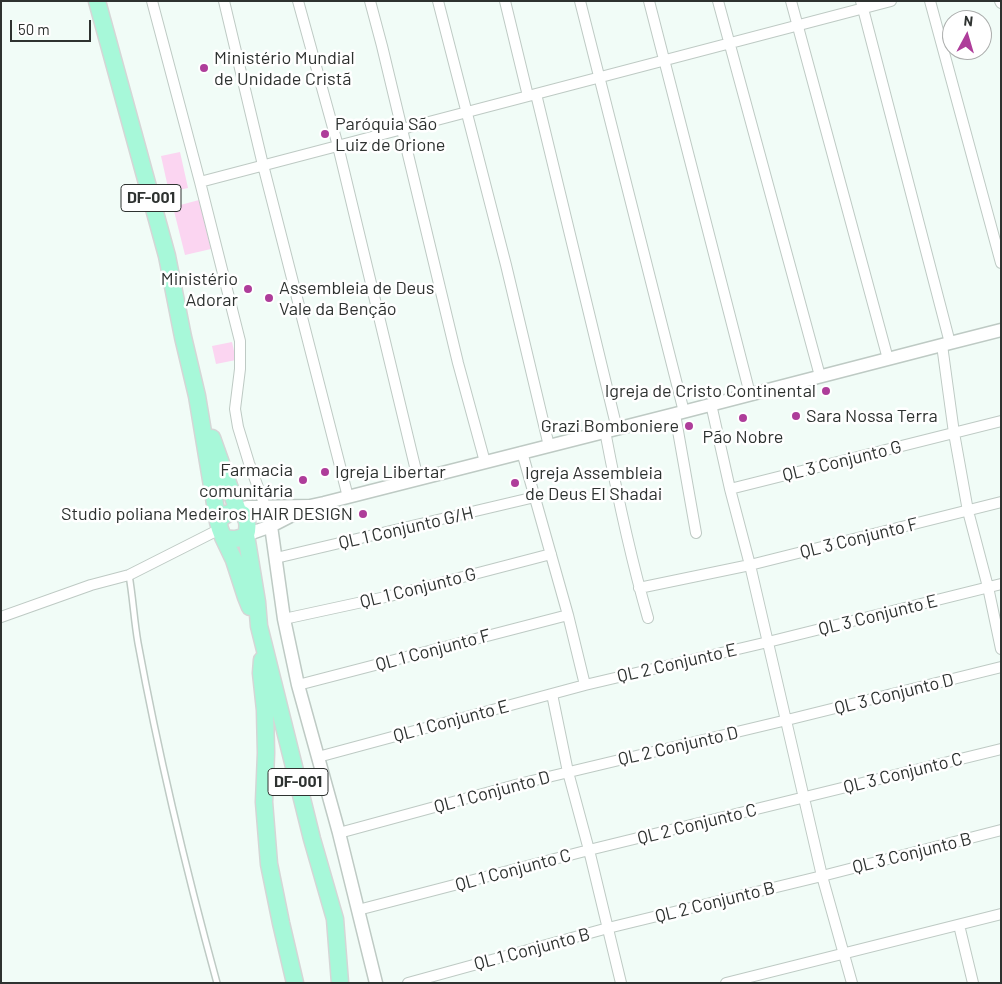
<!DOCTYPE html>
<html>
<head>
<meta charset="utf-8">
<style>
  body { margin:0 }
  #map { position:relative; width:1002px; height:984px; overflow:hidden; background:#f1fcf7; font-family:Barlow,sans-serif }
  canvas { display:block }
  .frame { position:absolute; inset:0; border:2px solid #2e3230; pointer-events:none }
  .north { position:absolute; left:942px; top:10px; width:50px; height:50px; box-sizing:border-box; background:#fff; border:1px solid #abadac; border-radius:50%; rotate:6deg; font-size:14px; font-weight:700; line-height:20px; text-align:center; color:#2e3230 }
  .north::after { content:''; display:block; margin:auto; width:18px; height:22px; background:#ae3d9a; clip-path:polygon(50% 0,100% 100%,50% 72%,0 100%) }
  .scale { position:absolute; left:10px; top:20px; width:81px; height:22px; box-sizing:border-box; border:2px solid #2e3230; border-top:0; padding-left:6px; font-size:15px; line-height:18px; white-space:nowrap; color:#2e3230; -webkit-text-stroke:4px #fff; paint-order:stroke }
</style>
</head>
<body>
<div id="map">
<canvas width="1002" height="984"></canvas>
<div class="frame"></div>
<div class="north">N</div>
<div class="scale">50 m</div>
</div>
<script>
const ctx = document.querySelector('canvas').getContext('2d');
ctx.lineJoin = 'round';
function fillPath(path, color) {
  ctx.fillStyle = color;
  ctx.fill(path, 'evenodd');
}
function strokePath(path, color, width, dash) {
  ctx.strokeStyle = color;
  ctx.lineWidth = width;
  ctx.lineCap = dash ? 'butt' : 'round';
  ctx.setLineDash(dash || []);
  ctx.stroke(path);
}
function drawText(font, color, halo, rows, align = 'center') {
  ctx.font = font + ' Barlow,sans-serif';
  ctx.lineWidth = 5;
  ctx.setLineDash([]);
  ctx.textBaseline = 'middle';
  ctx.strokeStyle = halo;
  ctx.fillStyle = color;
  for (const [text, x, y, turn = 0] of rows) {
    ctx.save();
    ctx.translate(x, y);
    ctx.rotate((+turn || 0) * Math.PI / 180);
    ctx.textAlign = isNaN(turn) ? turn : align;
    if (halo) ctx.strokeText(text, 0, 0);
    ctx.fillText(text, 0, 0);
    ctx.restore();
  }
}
fillPath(new Path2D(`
  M180 152 188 188 169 192 161 156Z
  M199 200 211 249 185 255 173 207Z
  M232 342 236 360 216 364 212 346Z`), '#fbd5f1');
const service = new Path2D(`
  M129 575C133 598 134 620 138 643 159 757 186 870 217 983`);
const minor = new Path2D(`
  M152 1 200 182 240 341V369L235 409 238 427 249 463 265 506
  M224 1 263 165 348 497
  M298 1 338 146 418 479
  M370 1 382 46 458 363 485 462
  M438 1 506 265 549 446
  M505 1 528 96
  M580 1 684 412
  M649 1 750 394
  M718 1 820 376
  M791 1 888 359
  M861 1 950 343
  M930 1 1001 263
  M1000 1 1001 3
  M536 94 617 429
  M200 182 891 1
  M942 345 954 433 968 511 988 587 1001 649
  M711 404 730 489 750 565 822 876 852 983
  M675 414 696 533
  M605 431C617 494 630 556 648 618
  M522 452 568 615 585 685
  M730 489 1001 421
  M276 558 535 497
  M639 588 750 565 1001 502
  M1 617 91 585 129 575 220 529
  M284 619 390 596 551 554
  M298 685 568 615
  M552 694 568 772 589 850 621 983
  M318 757 585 685 768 642 1001 584
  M339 833 523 783 787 720 1001 667
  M358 910 589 850 1001 749
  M959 925 973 983
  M408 983 608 928 822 876 1001 830
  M726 983 1001 914`);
const tertiary = new Path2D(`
  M265 506 271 526 284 619 298 685 339 833 376 983
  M238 511 247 507 310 506 324 503 675 414 942 345 1001 330
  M246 535 271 526 308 507`);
const primary = new Path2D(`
  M97 1 167 256 183 337 197 396 218 522 220 529 223 537C232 540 238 540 246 535 253 512 233 503 218 522
  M212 438 238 511
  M246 535 257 602 259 626 312 839 335 919 340 983
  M223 537 234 560 246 597 250 607
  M262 660 261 673 265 710 266 753 264 802 269 864 281 923 295 983`);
strokePath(service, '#becac4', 8);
strokePath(minor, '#becac4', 12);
strokePath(tertiary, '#becac4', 15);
strokePath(primary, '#d5d6d6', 19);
strokePath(service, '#fff', 5);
strokePath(minor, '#fff', 10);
strokePath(tertiary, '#fff', 12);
strokePath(primary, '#a7f8d9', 16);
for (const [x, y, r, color] of [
  [204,68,5,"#ae3d9a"],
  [325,134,5,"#ae3d9a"],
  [248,289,5,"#ae3d9a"],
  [269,298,5,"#ae3d9a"],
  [826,391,5,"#ae3d9a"],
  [796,416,5,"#ae3d9a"],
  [743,418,5,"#ae3d9a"],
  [689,426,5,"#ae3d9a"],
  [325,472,5,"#ae3d9a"],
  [303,480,5,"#ae3d9a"],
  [515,483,5,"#ae3d9a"],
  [363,514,5,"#ae3d9a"]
]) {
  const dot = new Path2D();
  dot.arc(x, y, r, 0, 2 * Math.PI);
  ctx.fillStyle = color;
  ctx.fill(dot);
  strokePath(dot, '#fff', 2);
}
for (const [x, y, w] of [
  [151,198,60],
  [298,782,60]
]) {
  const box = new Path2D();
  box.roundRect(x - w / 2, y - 13.5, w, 27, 4);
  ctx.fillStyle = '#fff';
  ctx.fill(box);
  strokePath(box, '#2e3230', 1);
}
drawText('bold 16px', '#2e3230', null, [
  ["DF-001",151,198],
  ["DF-001",298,782]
]);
drawText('18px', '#2e3230', '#fff', [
  ["Ministério Mundial",214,58],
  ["de Unidade Cristã",214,79],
  ["Paróquia São",335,124],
  ["Luiz de Orione",335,145],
  ["Ministério",238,279,"right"],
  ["Adorar",238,300,"right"],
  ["Assembleia de Deus",279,288],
  ["Vale da Benção",279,309],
  ["Igreja de Cristo Continental",816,391,"right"],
  ["Sara Nossa Terra",806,416],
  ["Grazi Bomboniere",679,426,"right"],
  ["Pão Nobre",743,437,"center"],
  ["Farmacia",293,470,"right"],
  ["comunitária",293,491,"right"],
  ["Igreja Libertar",335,472],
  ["Igreja Assembleia",525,473],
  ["de Deus El Shadai",525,494],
  ["Studio poliana Medeiros HAIR DESIGN",353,514,"right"]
], 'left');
drawText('18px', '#2e3230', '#fff', [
  ["QL 3 Conjunto G",842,461,-14],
  ["QL 1 Conjunto G/H",406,528,-13],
  ["QL 3 Conjunto F",859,538,-14],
  ["QL 1 Conjunto G",418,588,-14],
  ["QL 3 Conjunto E",878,615,-14],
  ["QL 1 Conjunto F",433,650,-15],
  ["QL 2 Conjunto E",677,663,-13],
  ["QL 3 Conjunto D",894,694,-14],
  ["QL 1 Conjunto E",451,721,-15],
  ["QL 2 Conjunto D",678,746,-13],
  ["QL 3 Conjunto C",903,773,-14],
  ["QL 1 Conjunto D",492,792,-15],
  ["QL 2 Conjunto C",697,824,-14],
  ["QL 3 Conjunto B",912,853,-14],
  ["QL 1 Conjunto C",513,870,-15],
  ["QL 2 Conjunto B",715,902,-14],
  ["QL 1 Conjunto B",532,949,-15]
]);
</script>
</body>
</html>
